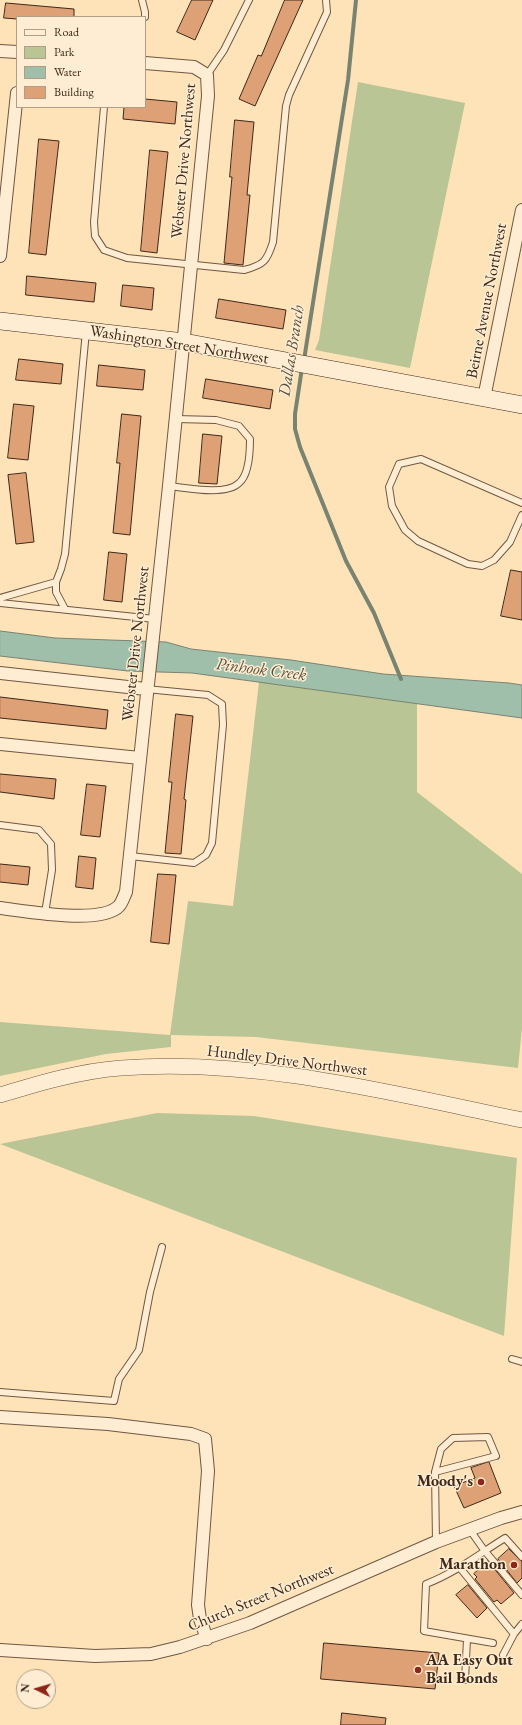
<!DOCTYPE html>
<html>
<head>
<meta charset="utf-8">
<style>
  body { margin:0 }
  #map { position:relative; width:522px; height:1725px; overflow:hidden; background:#fee3b9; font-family:"EB Garamond",serif }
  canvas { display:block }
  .legend { position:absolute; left:16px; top:16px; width:130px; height:92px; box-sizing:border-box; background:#feedd2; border:1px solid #b29e88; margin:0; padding:5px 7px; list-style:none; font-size:12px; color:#3f281a }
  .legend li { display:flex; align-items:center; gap:8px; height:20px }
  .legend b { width:20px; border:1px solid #b29e88 }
  .north { position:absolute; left:16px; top:1669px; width:40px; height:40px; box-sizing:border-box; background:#feedd2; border:1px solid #b29e88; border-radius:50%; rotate:275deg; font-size:11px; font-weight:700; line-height:16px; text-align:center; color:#3f281a }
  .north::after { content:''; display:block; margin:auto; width:14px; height:18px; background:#8f2418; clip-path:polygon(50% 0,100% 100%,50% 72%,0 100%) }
</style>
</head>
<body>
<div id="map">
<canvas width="522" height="1725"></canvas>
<ul class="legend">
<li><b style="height:5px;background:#feedd2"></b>Road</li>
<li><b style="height:11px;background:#b9c594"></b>Park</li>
<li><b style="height:11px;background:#a0bfab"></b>Water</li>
<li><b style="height:11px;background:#dea075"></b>Building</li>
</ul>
<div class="north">N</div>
</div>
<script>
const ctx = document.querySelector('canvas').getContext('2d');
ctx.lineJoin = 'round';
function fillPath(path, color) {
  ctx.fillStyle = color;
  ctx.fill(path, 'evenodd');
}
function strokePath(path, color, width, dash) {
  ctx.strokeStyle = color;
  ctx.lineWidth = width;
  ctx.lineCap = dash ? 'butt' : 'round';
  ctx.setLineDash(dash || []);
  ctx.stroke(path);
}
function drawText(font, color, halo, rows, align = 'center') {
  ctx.font = font + ' "EB Garamond",serif';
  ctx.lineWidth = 3;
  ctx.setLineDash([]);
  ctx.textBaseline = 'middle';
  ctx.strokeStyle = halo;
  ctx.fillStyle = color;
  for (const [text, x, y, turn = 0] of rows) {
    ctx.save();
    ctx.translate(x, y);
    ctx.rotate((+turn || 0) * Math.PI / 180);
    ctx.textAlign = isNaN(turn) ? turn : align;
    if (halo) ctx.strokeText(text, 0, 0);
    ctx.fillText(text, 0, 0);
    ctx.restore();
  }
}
fillPath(new Path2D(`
  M358 82 465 103 410 368 315 350 319 340Z
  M259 682 417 703V792L522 874V1028L518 1068 256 1037 171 1035V1047L106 1054 0 1076V1022L170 1035 188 901 233 906Z
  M157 1113 254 1116 517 1158 504 1336 0 1144Z`), '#b9c594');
const water = new Path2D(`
  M0 631 55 638 166 642 191 649 291 660 383 674 509 683 522 685V718L192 673 128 671 0 656Z`);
fillPath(water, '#a0bfab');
strokePath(water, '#798371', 1);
strokePath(new Path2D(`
  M304 360 348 80 356 0
  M302 368 295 414V429L300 447 346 561 374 613 401 679`), '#798371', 4);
const building = new Path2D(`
  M192 0H213L195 40 177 32Z
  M285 0H303L255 106 239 99 258 55 261 56Z
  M6 3 74 9V17H17V19L4 18Z
  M145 99 177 102 175 124 123 119 124 107H145Z
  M235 120 254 122 247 195H250L243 265 224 263 232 177H230Z
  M39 139 59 141 46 255 29 253Z
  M150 150 168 152 157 253 141 251Z
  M27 276 96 283 94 302 26 295Z
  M123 285 154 288 152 310 121 306Z
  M219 299 286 310 283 329 216 318Z
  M19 359 63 364 61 384 16 380Z
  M99 365 145 370 143 390 97 386Z
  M206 379 273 390 270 409 203 398Z
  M14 404 34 406 28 460 8 458Z
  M122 414 141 416 130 535 113 533 120 463H117Z
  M203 434 222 436 217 484 199 483Z
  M26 473 34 542 16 544 8 475Z
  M109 552 127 554 122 602 104 600Z
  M511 570 522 572V620L501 616Z
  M0 697 108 710 106 729 0 718Z
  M176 714 193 716 184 799 186 800 181 854 165 853 172 782H169Z
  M0 774 56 779 54 799 0 792Z
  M87 784 106 786 100 837 81 835Z
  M79 856 96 858 93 889 76 887Z
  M0 864 30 867 28 885 0 882Z
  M158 874 176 875 169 944 151 942Z
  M489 1462 501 1493 464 1508 454 1486 475 1478 471 1468Z
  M509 1549 522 1562V1578L517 1583 498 1559Z
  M488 1561 514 1593 501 1604 497 1600 494 1602 475 1579 477 1577 474 1574Z
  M468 1585 487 1608 477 1618 456 1595Z
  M324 1643 439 1653 435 1689 321 1679Z
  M342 1713 386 1718 385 1725H341Z`);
fillPath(building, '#dea075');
strokePath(building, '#3f281a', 1);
const service = new Path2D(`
  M142 0 145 12V17
  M207 75 224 50 249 0
  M104 107 94 222 95 236 104 250 127 258 244 270C264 265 267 261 273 242L286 106 289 95 327 12 326 0
  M169 486C187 488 226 496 239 483 249 475 250 451 250 439L239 426 216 420 176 419
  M522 503 421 459 399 464 389 487 392 506 405 530 418 541 468 564 482 566 494 560 510 542 522 515
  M0 598 56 582
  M0 603 155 619
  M65 609 56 592V582L61 569 65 554 86 331
  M0 825 39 830 51 844 52 870 45 913
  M130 856 194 863 206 855 212 843 223 725 222 704 208 695 146 689
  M512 1359 522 1362
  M0 1392 114 1401 119 1379 139 1350 150 1292 162 1247
  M435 1472 496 1456 488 1437 453 1438 441 1449 435 1472 436 1542
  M470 1530 484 1550 522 1595
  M460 1568 514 1634
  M493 1643 424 1631 426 1584C455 1573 479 1554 505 1538L522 1557
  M503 1655 514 1634 522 1624
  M465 1680 467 1639`);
const minor = new Path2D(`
  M0 51 17 52
  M0 256 17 93
  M484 398 522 210
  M0 673 146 689
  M0 744 140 758
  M0 908C26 911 101 925 119 906 122 903 124 896 126 892L169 486 208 96 207 75 194 67 145 63
  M0 1417 108 1424 191 1434 205 1439 208 1471 198 1605 200 1619 207 1639
  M0 1650 95 1656 151 1654 180 1647 250 1623 436 1542 501 1518 522 1512`);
const tertiary = new Path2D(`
  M0 1095C40 1083 80 1071 121 1068 256 1058 391 1093 522 1120`);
const secondary = new Path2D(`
  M0 321 184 342 522 405`);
strokePath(service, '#6f5742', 8);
strokePath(minor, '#6f5742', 14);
strokePath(tertiary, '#6f5742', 16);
strokePath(secondary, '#3f281a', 18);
strokePath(service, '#feedd2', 6);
strokePath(minor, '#feedd2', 12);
strokePath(tertiary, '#feedd2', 15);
strokePath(secondary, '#feedd2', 17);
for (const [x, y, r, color] of [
  [481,1482,4,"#8f2418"],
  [514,1565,4,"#8f2418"],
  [418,1670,4,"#8f2418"]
]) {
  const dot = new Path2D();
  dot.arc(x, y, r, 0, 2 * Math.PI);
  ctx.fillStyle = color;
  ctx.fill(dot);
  strokePath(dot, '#feedd2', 1.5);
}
drawText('16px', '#3f281a', '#feedd2', [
  ["Webster Drive Northwest",184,161,-85],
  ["Beirne Avenue Northwest",487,301,-79],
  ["Washington Street Northwest",179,345,9],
  ["Webster Drive Northwest",136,644,-84],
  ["Hundley Drive Northwest",287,1061,7],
  ["Church Street Northwest",261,1598,-22]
]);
drawText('bold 16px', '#3f281a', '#feedd2', [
  ["Moody's",473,1482],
  ["Marathon",506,1565],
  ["AA Easy Out",426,1661,"left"],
  ["Bail Bonds",426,1679,"left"]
], 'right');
drawText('italic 17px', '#574e3e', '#feedd2', [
  ["Dallas Branch",292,351,-81],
  ["Pinhook Creek",261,670,7]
]);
</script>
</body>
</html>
